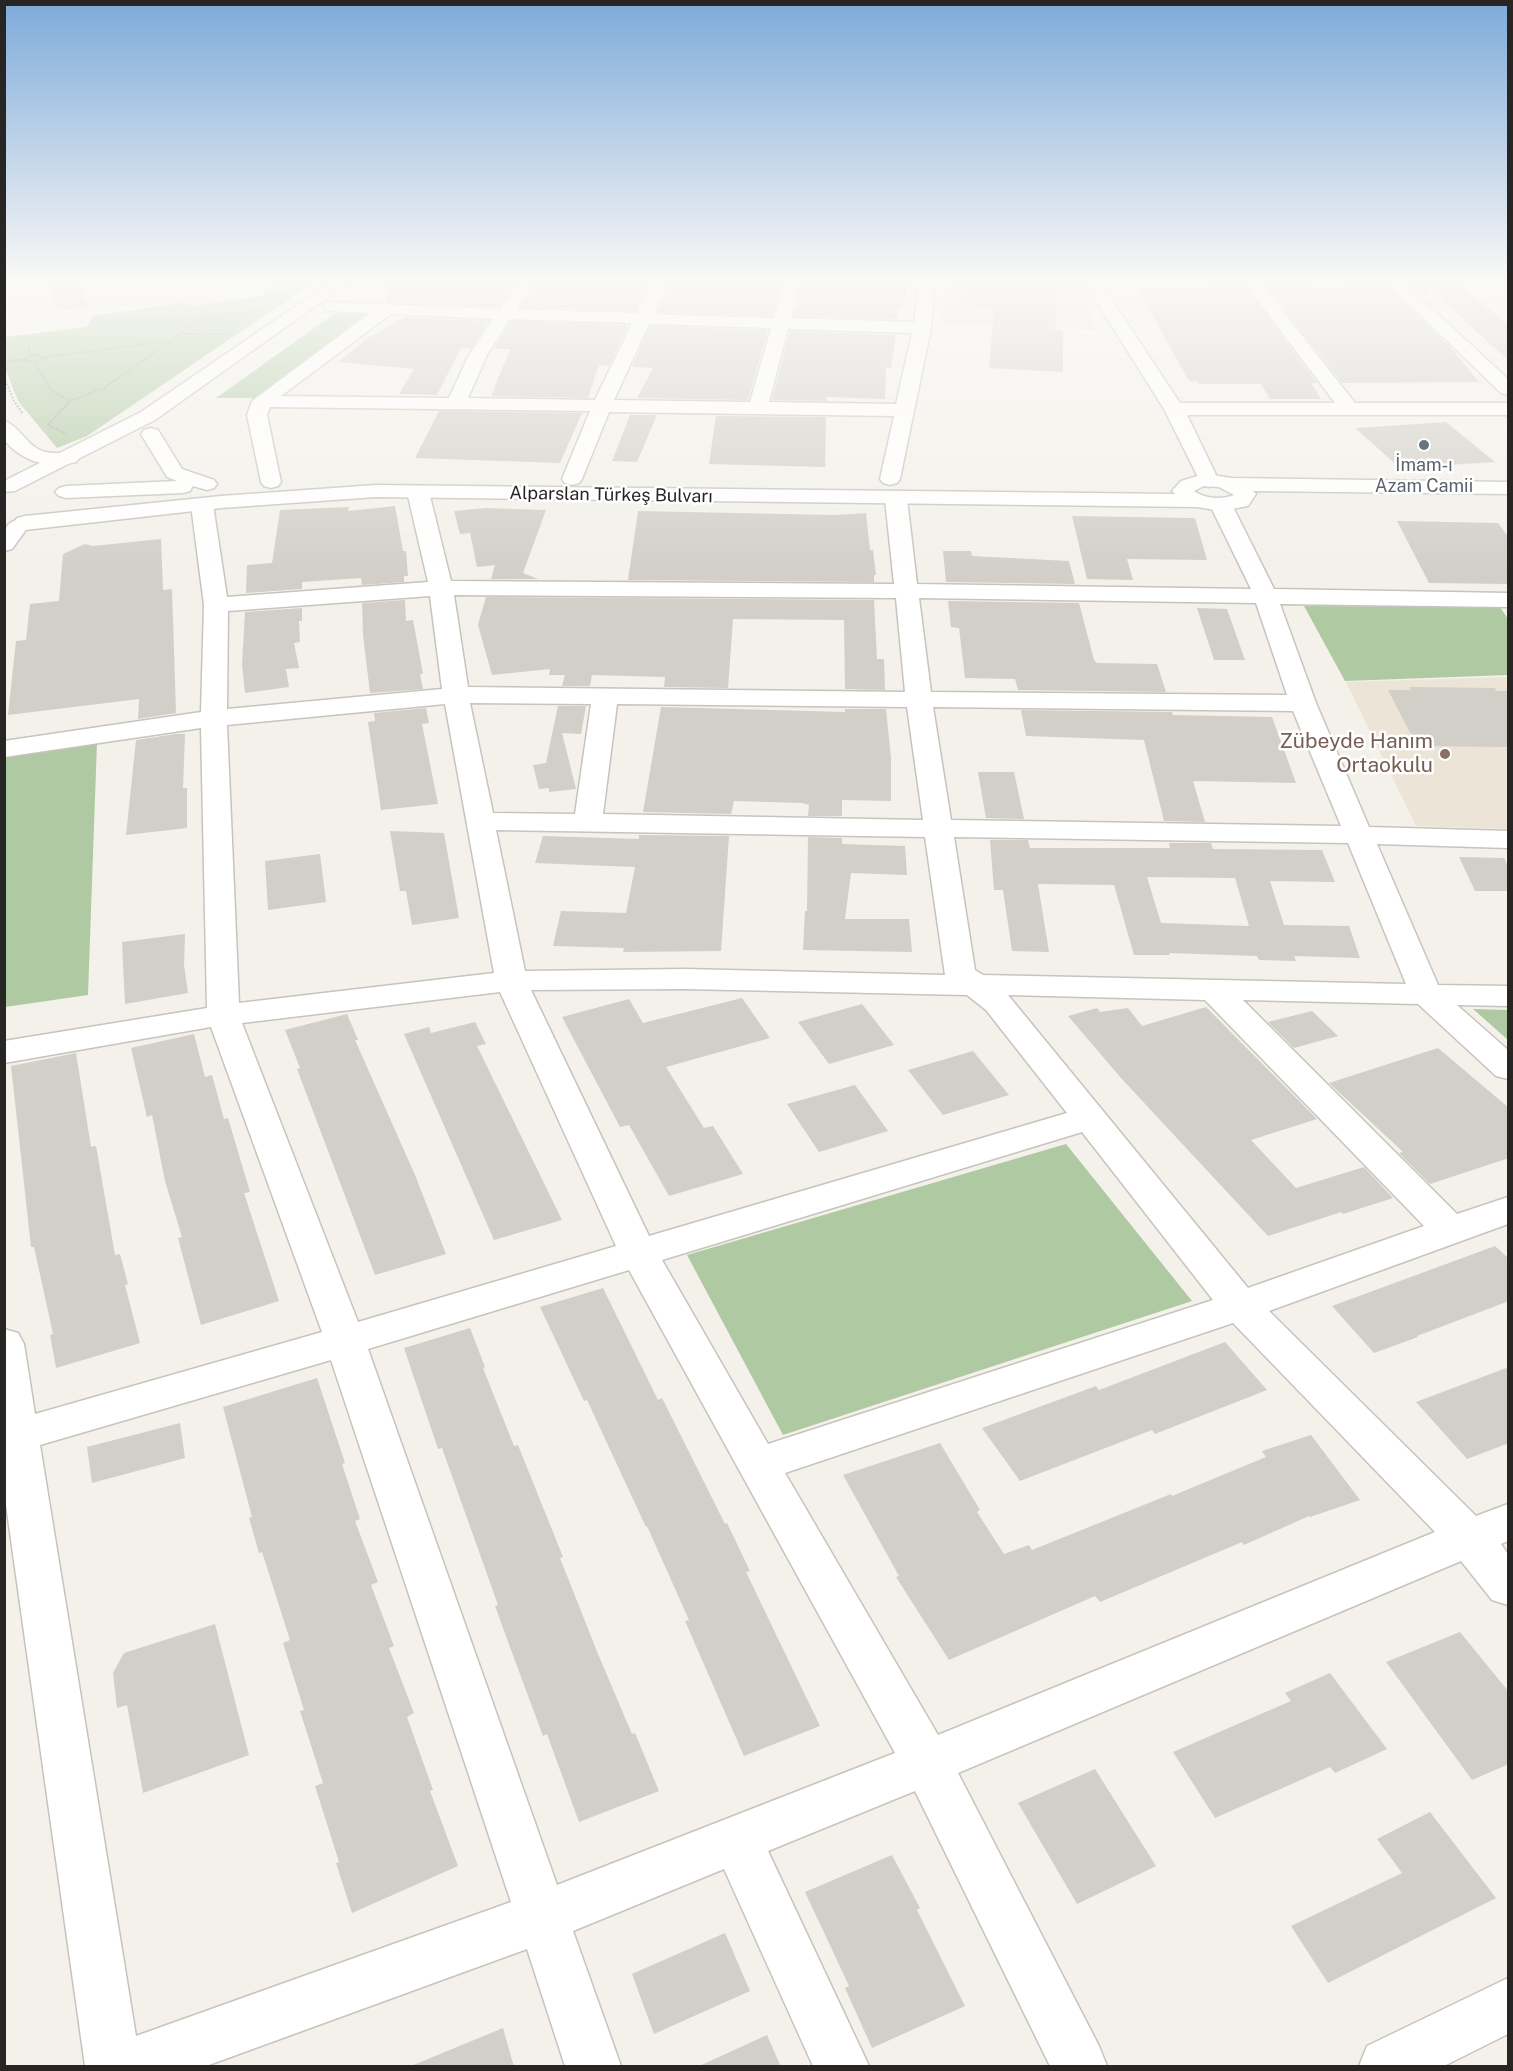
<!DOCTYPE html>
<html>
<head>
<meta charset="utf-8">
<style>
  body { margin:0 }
  #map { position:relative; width:1513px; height:2071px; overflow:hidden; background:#f4f1eb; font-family:"Public Sans",sans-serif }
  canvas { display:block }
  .frame { position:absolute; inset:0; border:6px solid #272624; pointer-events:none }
</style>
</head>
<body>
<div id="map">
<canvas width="1513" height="2071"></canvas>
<div class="frame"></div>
</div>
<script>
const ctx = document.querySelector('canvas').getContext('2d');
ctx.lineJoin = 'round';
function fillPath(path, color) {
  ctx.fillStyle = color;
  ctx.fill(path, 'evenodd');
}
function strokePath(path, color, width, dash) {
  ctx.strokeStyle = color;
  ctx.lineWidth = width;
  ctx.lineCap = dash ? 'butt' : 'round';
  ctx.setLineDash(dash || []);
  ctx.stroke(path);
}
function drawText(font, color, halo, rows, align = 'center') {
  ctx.font = font + ' "Public Sans",sans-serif';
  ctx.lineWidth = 5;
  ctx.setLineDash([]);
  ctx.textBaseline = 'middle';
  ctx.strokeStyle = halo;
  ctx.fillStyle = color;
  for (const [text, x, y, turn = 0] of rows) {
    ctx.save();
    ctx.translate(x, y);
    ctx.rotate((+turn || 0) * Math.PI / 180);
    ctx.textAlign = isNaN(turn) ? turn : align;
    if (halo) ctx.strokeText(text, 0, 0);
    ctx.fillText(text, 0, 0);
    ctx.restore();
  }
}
fillPath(new Path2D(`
  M948 282H1081L1096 330 939 323Z
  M1508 677V829L1416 826 1346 682Z`), '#ebe4d7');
fillPath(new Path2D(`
  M275 282H314L87 436 57 448 18 401 5 368V337L87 327 92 316 183 303 195 306 260 296Z
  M341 309 380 310 255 398H216Z
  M1304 606 1500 607 1508 619V675L1345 681Z
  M97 742 88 995 5 1007 4 754Z
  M1473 1009 1508 1010V1040Z
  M1066 1144 1192 1301 783 1435 687 1255Z`), '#afc9a3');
fillPath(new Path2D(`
  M46 282H77L91 307 58 311Z
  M387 282H516L499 307 386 302Z
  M536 282H649L636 311 521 307Z
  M670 282H782L772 316 657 312Z
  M802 282H908L903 308H898L897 319 794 316Z
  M969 282 1021 284V282H1057L1055 331H1063V372L989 368 994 308 965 306Z
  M1203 282H1242L1317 383H1311L1321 399H1270L1261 384H1199L1197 381H1189L1137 288H1208Z
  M1263 282H1305L1310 287 1386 285 1452 349 1479 382 1342 383Z
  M1422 282H1456L1509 325V361L1431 290 1423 297 1409 284H1425Z
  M405 317 489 321 471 348H461L437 395 399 394 414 369 338 362 369 337Z
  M511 321 628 325 609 366 599 365 588 398 491 396 510 349H494Z
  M650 326 768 330 748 400 637 398 653 368 632 367Z
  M790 331 896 335 891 368 886 367 885 399 826 397V401L772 400Z
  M439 411 582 413 560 463 415 458Z
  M630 415H657L637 462 612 461Z
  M716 416 826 417 825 467 709 464Z
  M1446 422 1495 462 1400 468 1355 428Z
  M395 506 403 551H406L408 576H404V582L362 585 361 578 302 582V589L246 593 247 565 272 563 280 510 349 507 348 511Z
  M486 508 546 510 523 573 538 579H491L495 565 477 567 470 533 460 534 454 511Z
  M638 511 835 515 866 513 870 550H873L876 575H874V582L628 580Z
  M1072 516 1195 518 1207 560 1127 559 1133 580 1087 579Z
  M1397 521 1498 523 1509 538V584L1429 583Z
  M161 539 163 590 172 589 176 713 138 719 139 699 8 715 16 641 26 640 30 604 59 601 63 554 85 544 93 546Z
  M943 551H971L972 556 1069 561 1075 584 946 582Z
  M486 597 874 600 877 659H884L885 690 845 689 844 620 733 619 728 688 664 687 665 677 592 675 590 686H562L565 675H549L550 669 492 675 478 625Z
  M405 600 406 621 413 620 423 674H420L423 689 370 693 363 635 362 603Z
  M948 601 1079 603 1094 660 1097 663 1157 664 1166 692 1018 690 1015 679 965 678 959 628 951 627Z
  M302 608V621H299L300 642 294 643 299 668 286 669 289 687 245 693 242 665 245 612Z
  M1197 608 1227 609 1245 660H1214Z
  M1409 687 1495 688 1496 691H1509V747L1417 746 1388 690H1411Z
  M558 706H586L581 734 562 733 576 789 549 792V788L539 789 533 765 546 763Z
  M661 707 845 712V709H886L891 758V801L842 800V816H808L809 805 802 803 734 801 731 814 643 812Z
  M426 708 429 723 422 724 438 804 381 810 368 722 375 721 374 713Z
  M1021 710 1172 712 1173 715 1272 717 1296 783 1193 781 1205 822 1164 821 1144 740 1026 736Z
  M176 734H185L183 788H187V828L126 835 136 740Z
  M978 772H1014L1024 819 986 818Z
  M390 831 444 833 459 918 412 925 406 891H400Z
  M639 835 729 836 721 951 623 952 624 948 553 946 561 911 626 913 635 867 535 863 543 836 639 839Z
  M808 837 842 838V844L905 846 907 875 851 873 845 919H909L912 952 803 950 805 911H807Z
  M990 840H1028L1030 848H1170L1169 843H1211L1213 849 1322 850 1335 882 1270 881 1284 925 1349 926 1360 958 1294 956 1296 961 1259 960 1257 956 1169 953 1170 955H1134L1114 885 1038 884 1049 952 1012 951 1003 890H994ZM1147 877 1235 878 1249 926 1161 923Z
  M320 854 326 902 268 910 265 861Z
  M1459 857 1504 858 1509 868V891H1475Z
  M185 934 184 965 188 993 125 1004 122 942Z
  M742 998 770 1038 666 1067 704 1128 713 1126 743 1174 669 1196 629 1125 620 1127 562 1017 629 999 643 1023Z
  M862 1004 894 1045 829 1064 798 1022Z
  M1206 1007 1317 1119 1251 1140 1296 1188 1364 1167 1393 1198 1343 1214 1341 1212 1268 1236 1121 1078 1068 1016 1097 1008 1100 1012 1128 1008 1142 1026Z
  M1312 1011 1338 1036 1294 1048 1268 1022Z
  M347 1014 358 1040H355L415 1175 446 1254 375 1275 297 1069 300 1068 285 1030Z
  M475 1022 486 1044 477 1046 562 1220 494 1240 404 1034 429 1027 431 1033Z
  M194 1034 205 1077 212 1075 224 1119 228 1118 250 1192 244 1193 279 1301 201 1325 178 1238 182 1237 165 1181 152 1115 147 1117 131 1048Z
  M1438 1048 1509 1108V1158L1430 1184 1399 1153 1403 1152 1329 1083Z
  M973 1051 1009 1095 943 1115 908 1070Z
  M76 1053 91 1147 96 1146 115 1255 120 1254 128 1284 125 1285 140 1343 56 1368 50 1335 53 1334 34 1247H31L11 1066Z
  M855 1085 888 1131 819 1152 787 1104Z
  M1495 1246 1509 1259V1301L1417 1336 1418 1337 1374 1353 1332 1306Z
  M603 1288 658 1400 662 1398 725 1524 727 1523 750 1571 746 1572 820 1726 744 1756 685 1621 689 1620 647 1526 646 1527 587 1400 584 1401 540 1307Z
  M470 1328 485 1367 483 1368 514 1446 518 1445 563 1557 560 1558 598 1654 632 1734 635 1733 659 1791 579 1822 547 1734 543 1736 514 1658 495 1606 498 1605 442 1448 438 1449 404 1348Z
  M1225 1342 1267 1390 1155 1434 1152 1430 1020 1481 982 1428 1096 1386 1099 1390Z
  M1509 1367V1443L1467 1459 1416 1402Z
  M317 1378 345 1463 342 1464 360 1519 355 1521 378 1582 371 1585 394 1646 389 1648 414 1713 407 1717 433 1790 430 1791 458 1866 352 1913 336 1863 339 1862 315 1786 323 1783 300 1711 304 1710 283 1643 290 1640 262 1552 259 1553 249 1518 252 1517 223 1407Z
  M180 1423 185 1458 92 1483 87 1447Z
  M1311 1435 1360 1500 1310 1517 1309 1516 1244 1545 1242 1542 1100 1602 1095 1596 949 1660 896 1577 899 1576 843 1475 940 1443 980 1510 977 1512 1004 1554 1029 1545 1032 1550 1171 1494 1172 1496 1266 1457 1262 1451Z
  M215 1624 249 1755 143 1793 127 1705 117 1708 113 1673 124 1653Z
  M1460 1632 1509 1692V1764L1472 1780 1386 1662Z
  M1330 1673 1387 1749 1335 1773 1330 1767 1215 1818 1173 1752 1291 1701 1285 1693Z
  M1095 1769 1156 1866 1077 1904 1018 1803Z
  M1430 1812 1496 1898 1328 1983 1291 1926 1402 1873 1377 1839Z
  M892 1855 920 1908 917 1910 965 2006 872 2048 845 1988 849 1986 805 1892Z
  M725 1933 750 1991 654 2034 632 1974Z
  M503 2028 514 2067H411V2066Z
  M767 2035 781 2067H697Z`), '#d2cec8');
const minor = new Path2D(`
  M518 282H534L517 309 637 313 652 282H668L654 314 774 318 784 282H800L791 318 914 322 919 282H935L931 328 900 479 897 483 890 485 883 483 880 479 894 416 609 412 582 479 579 483 572 485 565 483 562 479 590 411 270 407 267 415 281 482 278 486 271 488 264 486 261 482 247 415 252 401 370 313 332 311 326 310 323 306 326 302 500 309ZM391 314 493 319 469 355 449 398 281 396ZM510 319 632 323 595 400 468 398 487 355ZM649 324 771 328 750 402 614 400ZM788 329 912 333 896 404 769 402Z
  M1084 282H1100L1180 403H1335L1244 282H1260L1355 403H1508V415H1187L1219 481 1216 485 1209 487 1202 485 1164 409Z
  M1386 282H1403L1508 379V395L1501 393Z
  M4 421C18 425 25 442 38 449 49 456 64 451 76 454L79 458 76 462C48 469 23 462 4 440Z
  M418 486 425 488 429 492 451 581 894 584 885 499 888 494 896 493 904 494 907 499 917 584 1251 589 1210 505 1213 500 1221 499 1229 500 1232 505 1274 589 1508 593V607L1280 604 1316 703 1369 827 1508 831V848L1377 844 1438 985 1508 986V1006L1457 1005 1508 1050V1079L1496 1076 1418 1004 1243 1000 1457 1214 1508 1197V1224L1269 1311 1476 1516 1508 1504V1541L1501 1544 1508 1554V1605L1492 1600 1461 1561 958 1773 1099 2046 1107 2066H1050L915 1791 768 1851 869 2066H813L724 1869 573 1931 621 2066H565L527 1949 206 2066H85L4 1490V1329L18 1333 24 1344 35 1414 322 1332 211 1027 4 1063V1041L207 1008 201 728 4 757V741L201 712 204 605 191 505 194 500 202 499 210 500 213 505 227 597 428 582 407 492 411 488ZM454 595 896 598 905 692 468 687ZM430 596 442 689 227 709 228 611ZM919 598 1256 603 1287 695 931 692ZM470 703 591 704 575 814 493 813ZM445 704 494 973 239 1003 227 725ZM617 704 907 707 923 820 603 814ZM933 707 1293 711 1341 826 951 820ZM496 830 925 837 945 975 684 969 525 971ZM954 837 1348 843 1406 984 983 975 975 970ZM684 989 967 995 986 1010 1067 1113 649 1236 531 990ZM500 992 616 1246 358 1322 242 1023ZM1008 995 1205 1000 1424 1226 1248 1288ZM1082 1132 1213 1300 768 1444 662 1260ZM629 1270 895 1753 557 1885 368 1349ZM1233 1323 1435 1532 938 1735 785 1473ZM331 1360 511 1902 136 2036 40 1445Z
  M17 520 25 522 28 527 12 549 4 551C4 537 1 524 17 520Z
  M1508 1978V2034L1444 2066H1359L1367 2046Z`);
const major = new Path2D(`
  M331 282H349L155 420 15 491 4 492V481L141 412Z
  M151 428 158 430 182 469 214 480 217 484 214 488 207 490 193 486 190 491 183 493 66 498 59 496 55 492 59 488 66 486 177 481 167 477 141 434 144 430Z
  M1204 474 1232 478 1508 482V494L1253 491 1256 494 1248 506 1221 511 1197 507 376 497 221 508 25 530 17 528 14 523 17 518 25 516 221 496 376 485 1175 494 1172 491 1181 481ZM1204 486 1219 487 1234 495C1222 500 1205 499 1194 491Z`);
strokePath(minor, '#c7c4be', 3);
strokePath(major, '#c7c4be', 3);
strokePath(new Path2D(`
  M180 334H230
  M171 341 197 320 261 311
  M29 346 30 355
  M34 355 45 358 34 362 21 360Z
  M4 361 21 360
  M34 362 52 391 70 401 104 388 171 341 45 357
  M4 377 14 401 23 414
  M67 434 48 425 70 401`), '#a5a29e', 2, [2, 1.5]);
fillPath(minor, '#fff');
fillPath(major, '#fff');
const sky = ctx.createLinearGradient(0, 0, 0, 572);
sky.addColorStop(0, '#7eaada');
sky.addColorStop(0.49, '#faf9f6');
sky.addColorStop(1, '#faf9f600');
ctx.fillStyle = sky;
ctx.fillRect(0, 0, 1513, 572);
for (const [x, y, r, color] of [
  [1424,445,6,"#6b7280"],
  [1445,754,6,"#8d6e63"]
]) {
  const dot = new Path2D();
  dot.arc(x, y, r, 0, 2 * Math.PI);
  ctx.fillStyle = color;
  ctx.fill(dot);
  strokePath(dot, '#fff', 2);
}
drawText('18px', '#5b616d', '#fff', [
  ["İmam-ı",1424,465],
  ["Azam Camii",1424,486]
]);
drawText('18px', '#272624', '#fff', [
  ["Alparslan Türkeş Bulvarı",611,495,1]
]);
drawText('21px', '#785e54', '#fff', [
  ["Zübeyde Hanım",1433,742],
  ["Ortaokulu",1433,766]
], 'right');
</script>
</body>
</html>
